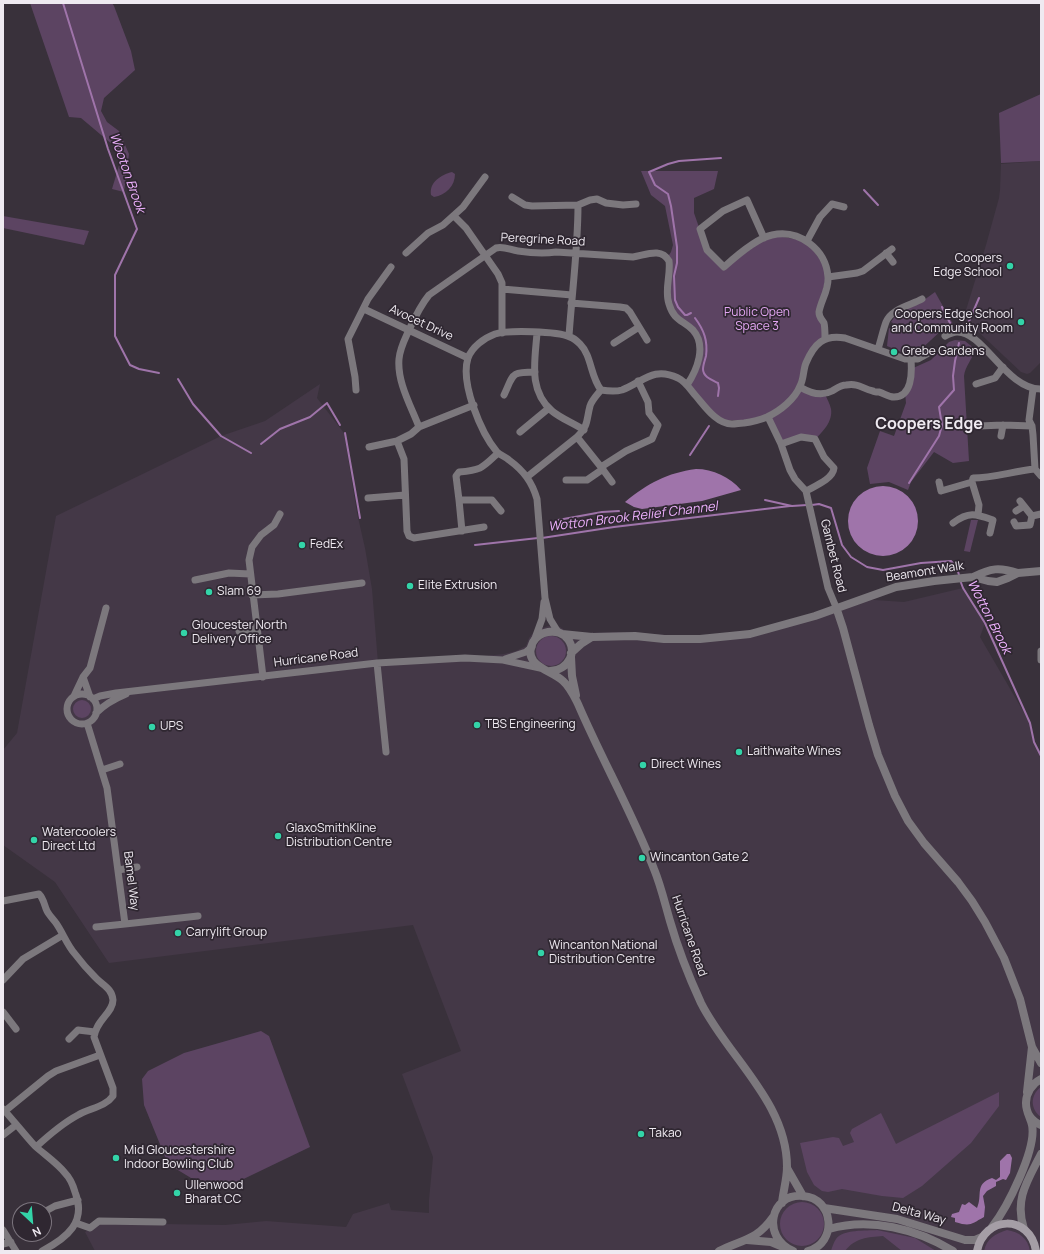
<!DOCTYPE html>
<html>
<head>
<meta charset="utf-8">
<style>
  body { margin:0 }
  #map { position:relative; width:1044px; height:1254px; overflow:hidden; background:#39313b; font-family:Manrope,sans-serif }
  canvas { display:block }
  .frame { position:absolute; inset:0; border:4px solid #efeaf1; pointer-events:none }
  .north { position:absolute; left:12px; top:1202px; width:40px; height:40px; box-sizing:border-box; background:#2f2731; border:1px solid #7c757e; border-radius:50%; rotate:154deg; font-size:11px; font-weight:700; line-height:16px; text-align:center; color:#efeaf1 }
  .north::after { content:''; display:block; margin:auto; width:14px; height:18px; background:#33d4a8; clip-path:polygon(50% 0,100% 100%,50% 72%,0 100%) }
</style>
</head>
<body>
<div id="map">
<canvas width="1044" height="1254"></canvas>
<div class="frame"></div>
<div class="north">N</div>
</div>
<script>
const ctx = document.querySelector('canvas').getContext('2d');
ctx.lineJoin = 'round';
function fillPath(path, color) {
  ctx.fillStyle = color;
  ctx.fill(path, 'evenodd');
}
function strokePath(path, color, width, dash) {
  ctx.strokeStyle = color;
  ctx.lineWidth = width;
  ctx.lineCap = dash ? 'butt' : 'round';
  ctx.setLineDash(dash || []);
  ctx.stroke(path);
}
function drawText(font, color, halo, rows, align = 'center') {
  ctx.font = font + ' Manrope,sans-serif';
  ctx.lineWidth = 3.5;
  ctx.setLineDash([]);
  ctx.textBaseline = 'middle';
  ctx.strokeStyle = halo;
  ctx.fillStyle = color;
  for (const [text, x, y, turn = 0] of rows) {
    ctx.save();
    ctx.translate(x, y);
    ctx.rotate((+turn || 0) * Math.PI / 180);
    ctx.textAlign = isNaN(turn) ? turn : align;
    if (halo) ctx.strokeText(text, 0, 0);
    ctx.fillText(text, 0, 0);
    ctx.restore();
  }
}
fillPath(new Path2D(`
  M1041 161V362L1030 373 1027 374 1021 372 971 325 962 323 986 245 999 198 1000 190 1001 164Z
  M320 384 317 398 344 433 357 513 365 548 372 589 378 663 465 658 504 654 516 651 526 646 529 638 533 633 537 630 548 626 560 627 568 632 588 633 620 632 713 638 784 625 860 599 904 602 963 588 985 623 980 637 1030 723 1034 742 1041 756V1251H95L85 1232 100 1223 225 1225 266 1221 346 1227 353 1214 389 1203 391 1210 429 1213V1200L433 1157 402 1074 461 1051 413 925 109 963 55 882 3 845V750L17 733 56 516 221 436 265 421Z`), '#443847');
fillPath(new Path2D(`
  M30 3H112L114 6 131 51 135 70 104 98 101 111 107 122 119 131 129 154 124 192 112 189 120 162 113 145 81 118 69 117Z
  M1041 94V161L1001 163 999 113Z
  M641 171H718L714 189 694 198V213L707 250 724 267 771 235 807 241 827 270 819 312 825 338 806 363 800 386 825 394C827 399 830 404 831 409 833 421 823 432 815 439L808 438 781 444 768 417 755 421 721 420 691 390V379L699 344 669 305 667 258 671 252 673 245 665 206 651 195Z
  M452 172 455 174C455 186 446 195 434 197L431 195C429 182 441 175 452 172Z
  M3 216 89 231 84 245 3 228Z
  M935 292 953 324 944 328 918 352 906 354 887 346 889 328 891 329 893 323 891 322 896 315 897 316 907 311V309L924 300Z
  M955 340 965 341 975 349C973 359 965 366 964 376L969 461 953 463 934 452 911 482 908 490 889 482 870 484 867 468 880 431 894 436 906 403 905 393 911 369 931 360 949 342Z
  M971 520H978L970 552 964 551Z
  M536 651a15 15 0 1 1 30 0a15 15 0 1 1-30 0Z
  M73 709a9 9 0 1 1 18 0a9 9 0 1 1-18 0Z
  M261 1031 269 1036 310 1147 229 1186 191 1178 168 1164 144 1105 142 1079 148 1071 184 1053Z
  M1041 1087V1117C1030 1109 1030 1095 1041 1087Z
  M999 1092V1106L971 1143 922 1186 903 1198 882 1196 842 1189 828 1192 822 1191 814 1185 807 1172 800 1143 833 1137 839 1138 843 1146 854 1142 850 1133 852 1129 881 1113 896 1144Z
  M780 1224a22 22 0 1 1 44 0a22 22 0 1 1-44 0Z
  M877 1230 915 1238 936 1251H902L883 1236C868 1237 855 1238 845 1251H831C832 1247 834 1242 836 1239 843 1229 866 1231 877 1230Z
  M1007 1230C1019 1232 1028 1238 1030 1251H984C987 1238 995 1234 1007 1230Z`), '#5c4462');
fillPath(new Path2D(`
  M696 469C713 469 730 477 741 490L702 501 642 509 634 507 625 502C648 483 667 473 696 469Z
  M848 521a35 35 0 1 1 70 0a35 35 0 1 1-70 0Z
  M1007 1154H1010L1012 1158 1010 1173 1006 1180 1003 1179 996 1182V1186L987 1191 983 1196 985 1207 984 1217C971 1224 971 1227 955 1222V1218L951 1217 952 1214 959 1212 962 1204 965 1205 969 1202 977 1208C983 1195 974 1184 992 1178L996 1180 1000 1177V1161Z`), '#9f74aa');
strokePath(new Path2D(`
  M63 3 108 149 137 229 115 275V336L130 365 139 369 159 373
  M864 190 878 205
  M942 307 952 327
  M691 313 687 315H685L678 307 675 300 674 276 677 263V247L671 206 668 194 655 185 649 172 668 164 679 161 721 158
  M695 318C704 330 708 341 706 356 705 360 703 365 703 369 703 377 712 380 718 383L719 388 718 396
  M967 326 979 298
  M178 379 193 404 221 436 251 453
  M345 433 360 518
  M261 444 280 429 310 417 327 403 340 425
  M690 455 709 426
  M909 483 939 436 942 425 939 407 954 390 953 376 955 361 959 343
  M765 500 792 506 807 505
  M812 505 819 504 831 508 842 545 851 557 867 567 883 570 921 563 951 561 957 568 959 575
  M558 520 602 512 619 511
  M542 538 614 527 790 506
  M475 545 538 538
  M960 580 963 588 985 623 1030 723 1034 742 1041 756`), '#9f74aa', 2);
strokePath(new Path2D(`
  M512 197 525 205 532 206 578 205 590 200 597 199 606 203 623 205 636 204
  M454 216 466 228 498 274 502 283V333
  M764 238 747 200 723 211 700 229 707 250 724 267C735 257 757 238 772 235 799 229 826 249 828 277 829 290 821 300 819 312 819 318 822 319 824 323 825 327 825 334 825 338
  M807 241 820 217 832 204 844 207
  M406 253 428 233 443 225 463 207 485 177
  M886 253 893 262
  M828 277 857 273 863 271 892 249
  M502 289 572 295
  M571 303 620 307 626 308 630 312 647 340
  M364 309 468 358
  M537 333C535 361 528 390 552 411 560 418 575 424 584 430
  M569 336C572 292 578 248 578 205
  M945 336C949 334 953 332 957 332 983 331 1007 390 1041 389
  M614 343 639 327
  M878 349C881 340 883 330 886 322 891 309 911 305 922 299
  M976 384 995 378 1003 367
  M800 387C810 393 821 397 832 391 837 388 841 385 846 385 860 383 862 389 873 391 874 392 878 392 879 392 884 393 888 397 894 397 912 397 912 373 911 360
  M1033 389 1029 420 1032 426 1033 435 1035 469 1041 476
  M356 390 355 377 348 339 368 299 391 267
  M504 395C514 374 510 372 535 372
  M768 417 781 444 790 470 795 479 806 491 828 588 836 607
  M979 426 1003 425 1032 426
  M419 427C411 406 397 382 399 359 400 348 405 339 409 330 415 317 420 306 429 295L496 248C504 246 510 250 518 251 531 253 543 254 556 252L633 257C646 255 661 247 669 261 671 275 664 290 669 304 674 321 683 320 693 330 707 346 697 370 687 385
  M520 432 549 408
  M1001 436 1003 425
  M577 437 601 467 626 451 652 439 658 425 649 413 648 402 638 381
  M397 441 404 459 407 531 409 536 414 538 484 527
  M781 444 801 437 815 439 824 457 834 468C833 479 815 486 806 491
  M369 447 397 441 411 434 419 427 474 405
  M601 467 612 482
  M527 477 577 437C589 425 586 421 590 406 592 400 597 395 601 390
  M566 480H587L603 469
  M939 482 941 491 972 482
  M368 498 405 495
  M459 500H492L501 511
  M1020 501 1032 516 1041 514
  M1016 511 1024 506
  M978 515 979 505 972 482 973 478C993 478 1014 471 1035 469
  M1014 522 1016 526 1030 525 1032 516
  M953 523C969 511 976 514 993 520L990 533
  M462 531 459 500 456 476 459 472C482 470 482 468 498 453
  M195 580 229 573 250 574
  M252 595 278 594 362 583
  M239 631 257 629
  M558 632 550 619 545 598 537 499C532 482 524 471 509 460 506 457 500 455 497 452 481 433 460 383 468 358 472 347 484 338 495 334 508 330 557 331 570 337 574 338 577 341 580 344 592 356 590 376 601 390 607 391 615 392 622 390 643 382 653 366 678 378 685 381 690 389 695 395 704 405 716 424 732 424 736 424 740 423 744 423 752 422 760 420 767 417 780 411 795 399 800 386 804 379 803 370 806 363 814 344 824 334 845 338L905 359H918L927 354
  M534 641 542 619 544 602
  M1041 651V660
  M505 659 526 652 532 647
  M377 663 386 752
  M83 677 90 697
  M263 677 249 560 252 547 261 535 274 525 280 514
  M67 709a15 15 0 1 1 30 0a15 15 0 1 1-30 0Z
  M74 696 83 677 90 668 106 608
  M93 699 100 696 116 693 377 663 465 658 503 660 540 668
  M96 713C105 704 114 699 126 694
  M87 723 107 788 125 924 198 916
  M102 770 120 764
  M118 870 137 867
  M3 901 39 894C44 899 44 905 47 911 49 915 53 919 56 923 63 933 67 945 75 954 81 962 88 970 95 977 102 985 112 988 113 1000 113 1013 96 1020 94 1037L113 1088V1096C105 1107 90 1108 78 1115 63 1123 49 1135 36 1147
  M96 927 125 924
  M3 980 23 959 63 935
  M3 1012 16 1029
  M69 1039 78 1030 95 1032
  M3 1109C14 1121 24 1134 35 1146 45 1155 57 1163 65 1173 70 1178 73 1185 75 1192 87 1222 67 1238 42 1251
  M5 1111 48 1076 56 1071 100 1055
  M3 1135 16 1125
  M44 1212 55 1206 78 1200
  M76 1223 90 1228 99 1221 163 1222
  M3 1230 16 1251
  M3 1244 11 1242`), '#7c787d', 7);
strokePath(new Path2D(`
  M973 577C991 568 999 567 1018 573
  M836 607 843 628 869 725 878 755 895 796 908 821 924 843 958 882 972 901 985 922 1004 958 1020 999 1032 1047 1041 1063
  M562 634 592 637 635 636 664 639H700L750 634 815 616 896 587 934 581 973 577 988 581 997 582 1008 578 1018 573 1041 571
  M571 653 581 644 592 637
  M571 657 572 676 576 695
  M550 671C568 671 580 650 565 636 560 632 554 631 548 632 542 633 536 637 533 642 521 666 552 670 563 681 570 687 574 696 578 704 602 760 632 812 654 869 661 886 665 904 670 921 678 949 689 977 701 1003 728 1057 787 1102 787 1167 787 1179 783 1192 782 1203
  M1041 1079C1022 1089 1020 1116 1041 1125
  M1027 1092 1032 1047
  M787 1168 803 1196
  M824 1208 897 1219 965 1240H975L982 1237
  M992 1227C1007 1208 1037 1149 1032 1125 1031 1120 1028 1115 1027 1110
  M829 1229C870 1217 917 1229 953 1251
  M1024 1229C1014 1199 1028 1180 1041 1154
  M747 1240 771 1242 783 1247
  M719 1251C743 1239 756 1241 773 1217
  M793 1251C761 1237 770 1193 803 1196 834 1198 838 1243 808 1251`), '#7c787d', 8);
strokePath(new Path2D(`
  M977 1251C984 1215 1030 1214 1036 1251`), '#a59ea6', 8);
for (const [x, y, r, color] of [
  [1010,266,4,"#33d4a8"],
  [1021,322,4,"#33d4a8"],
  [894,352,4,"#33d4a8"],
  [302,545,4,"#33d4a8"],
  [410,586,4,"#33d4a8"],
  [209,592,4,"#33d4a8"],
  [184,633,4,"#33d4a8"],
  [477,725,4,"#33d4a8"],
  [152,727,4,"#33d4a8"],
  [739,752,4,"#33d4a8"],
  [643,765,4,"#33d4a8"],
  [278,836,4,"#33d4a8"],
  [34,840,4,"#33d4a8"],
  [642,858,4,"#33d4a8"],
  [178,933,4,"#33d4a8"],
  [541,953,4,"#33d4a8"],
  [641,1134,4,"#33d4a8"],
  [116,1158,4,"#33d4a8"],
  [177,1193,4,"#33d4a8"]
]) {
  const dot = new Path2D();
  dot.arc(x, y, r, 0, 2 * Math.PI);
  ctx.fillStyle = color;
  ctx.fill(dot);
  strokePath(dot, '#2f2731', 1.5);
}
drawText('12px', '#efeaf1', '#2f2731', [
  ["Peregrine Road",543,240,3],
  ["Avocet Drive",421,323,25],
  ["Gambet Road",833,556,76],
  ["Beamont Walk",925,572,-9],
  ["Hurricane Road",316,658,-7],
  ["Bamel Way",131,881,83],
  ["Hurricane Road",689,936,71],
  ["Delta Way",919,1214,15]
]);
drawText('12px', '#efeaf1', '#2f2731', [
  ["Coopers",1002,259,"right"],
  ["Edge School",1002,273,"right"],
  ["Coopers Edge School",1013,315,"right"],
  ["and Community Room",1013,329,"right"],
  ["Grebe Gardens",902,352],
  ["FedEx",310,545],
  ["Elite Extrusion",418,586],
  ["Slam 69",217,592],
  ["Gloucester North",192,626],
  ["Delivery Office",192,640],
  ["TBS Engineering",485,725],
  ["UPS",160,727],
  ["Laithwaite Wines",747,752],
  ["Direct Wines",651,765],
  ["GlaxoSmithKline",286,829],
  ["Distribution Centre",286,843],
  ["Watercoolers",42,833],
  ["Direct Ltd",42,847],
  ["Wincanton Gate 2",650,858],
  ["Carrylift Group",186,933],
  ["Wincanton National",549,946],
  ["Distribution Centre",549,960],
  ["Takao",649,1134],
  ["Mid Gloucestershire",124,1151],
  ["Indoor Bowling Club",124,1165],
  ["Ullenwood",185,1186],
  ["Bharat CC",185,1200]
], 'left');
drawText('12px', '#e3a6f3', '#2f2731', [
  ["Public Open",757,313],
  ["Space 3",757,327]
]);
drawText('italic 13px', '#efb2ff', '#2f2731', [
  ["Wooton Brook",127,173,71],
  ["Wotton Brook Relief Channel",633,517,-7],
  ["Wotton Brook",989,617,63]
]);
drawText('bold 16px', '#efeaf1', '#2f2731', [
  ["Coopers Edge",929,425]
]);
</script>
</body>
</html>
